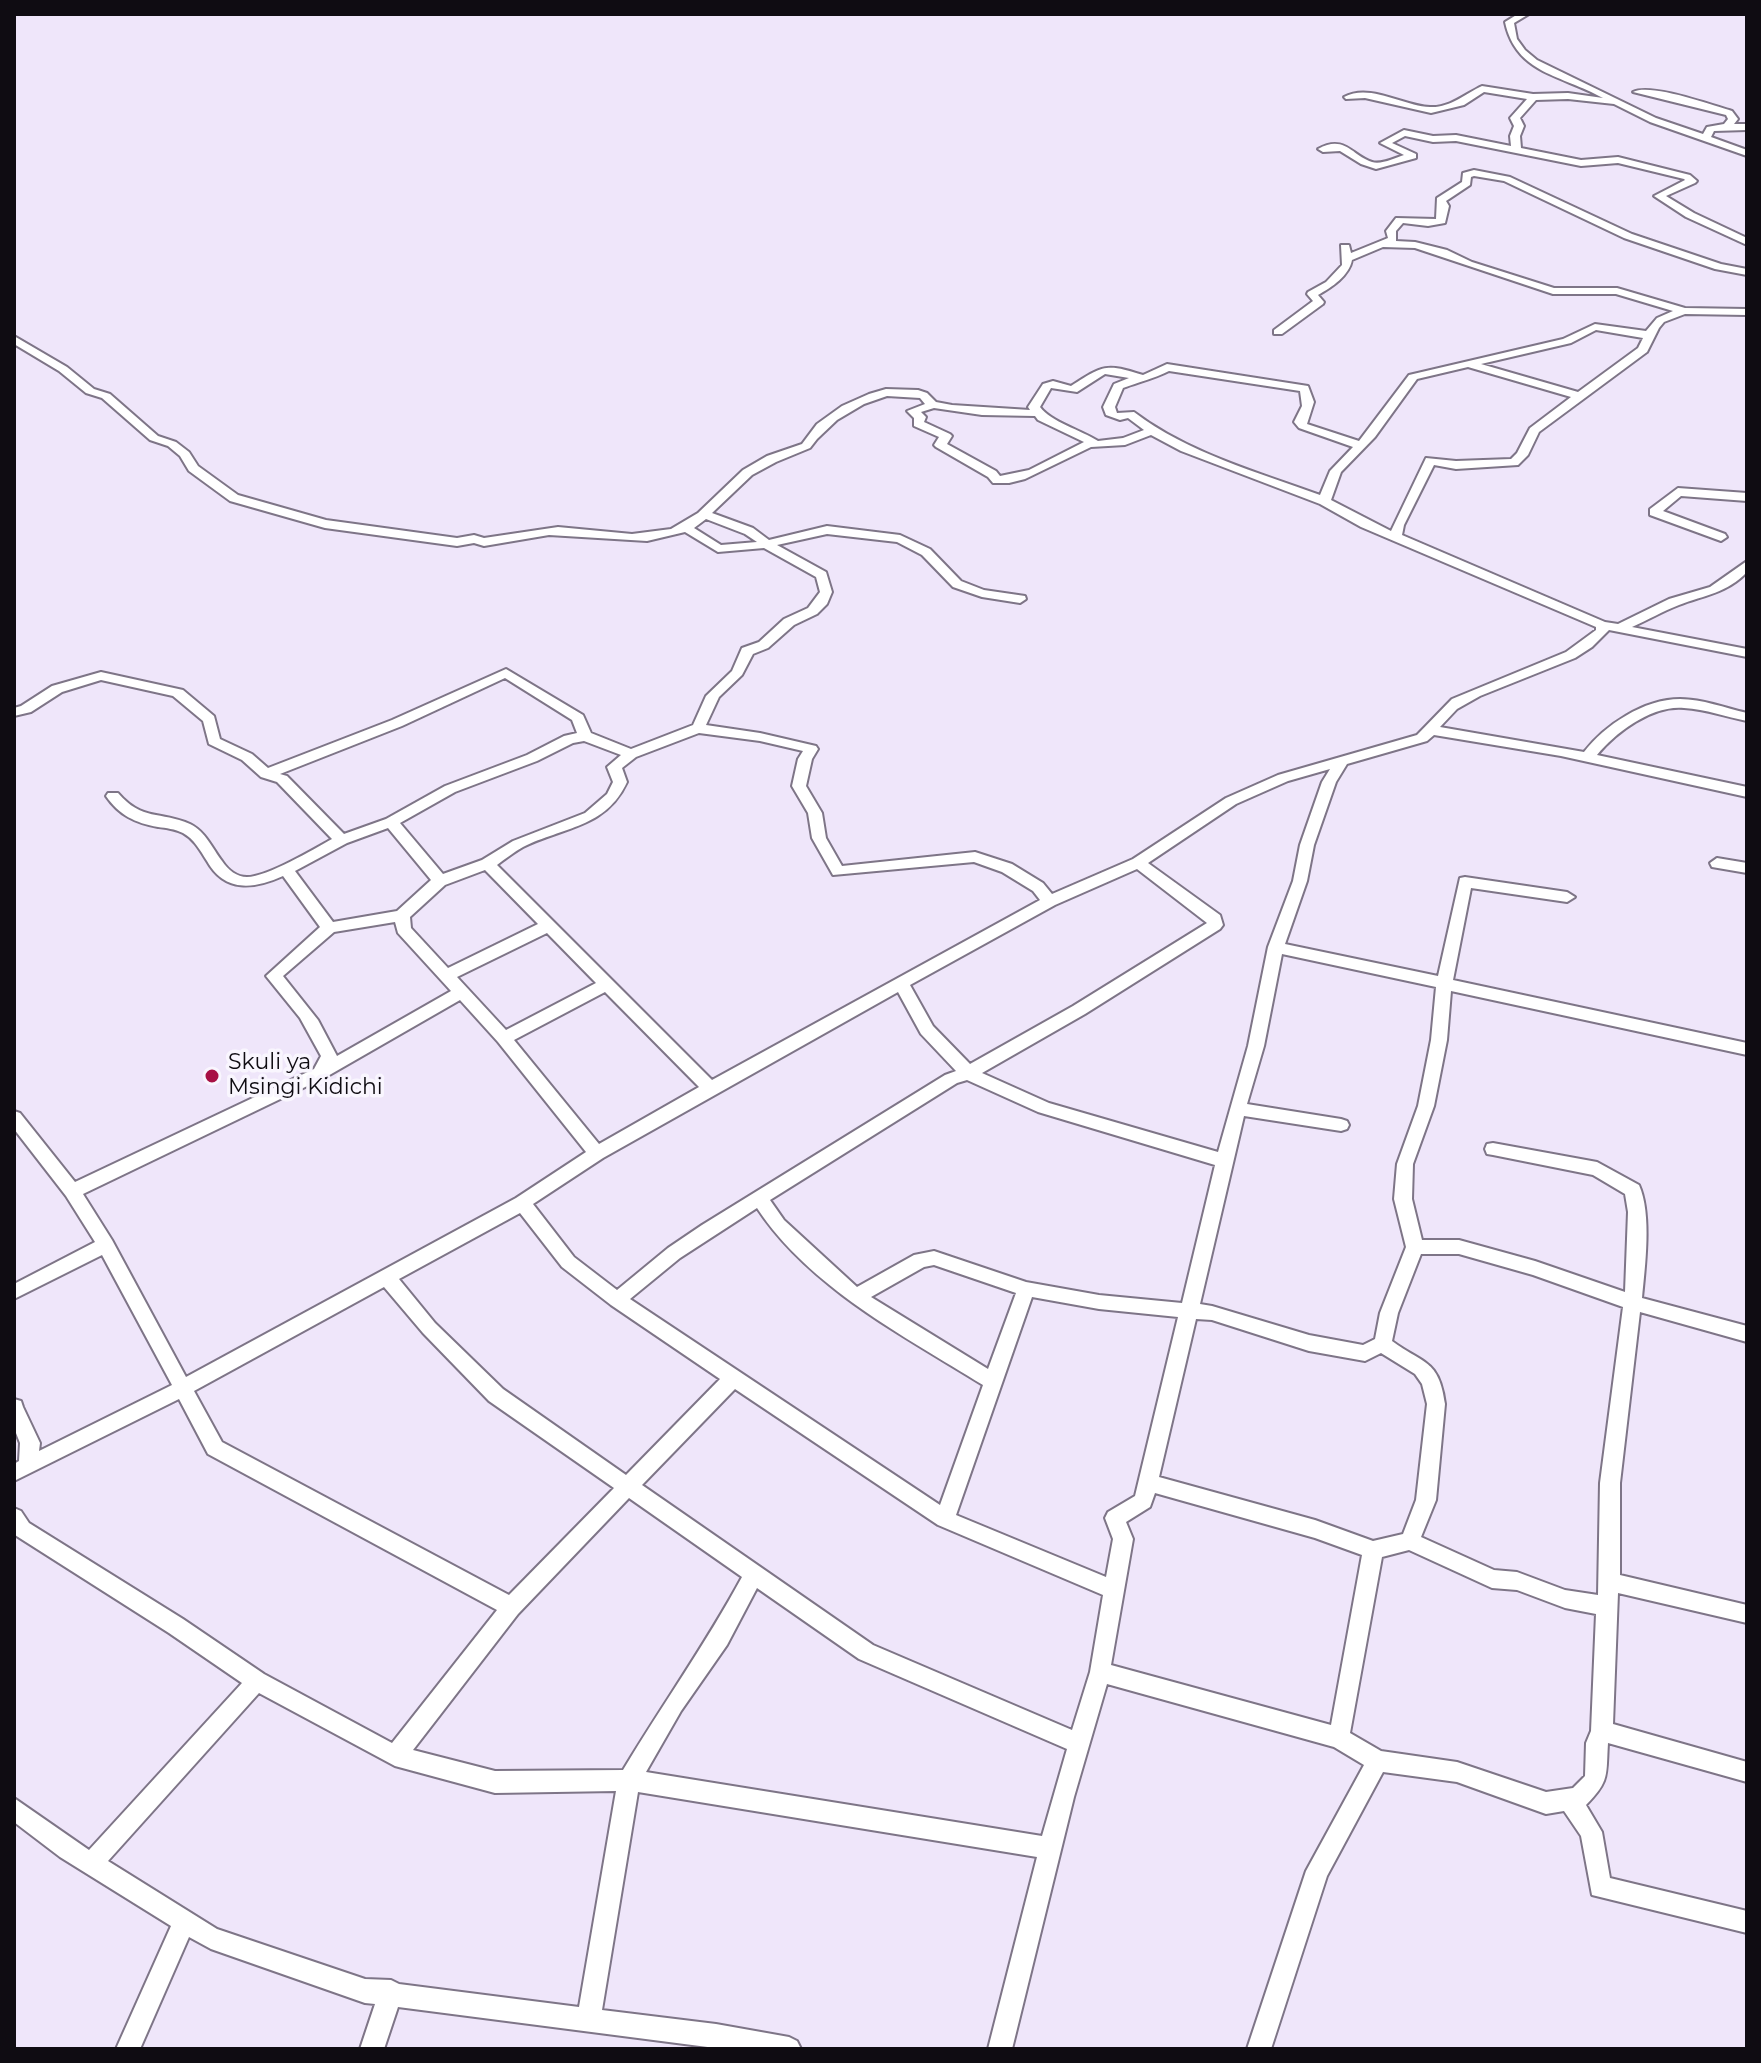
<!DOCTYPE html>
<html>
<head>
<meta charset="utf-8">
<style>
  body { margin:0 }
  #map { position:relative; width:1761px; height:2063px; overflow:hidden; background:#efe6fa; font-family:Montserrat,sans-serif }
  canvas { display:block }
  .frame { position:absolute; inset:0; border:16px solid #0f0c12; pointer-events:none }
</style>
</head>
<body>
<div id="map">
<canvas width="1761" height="2063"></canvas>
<div class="frame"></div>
</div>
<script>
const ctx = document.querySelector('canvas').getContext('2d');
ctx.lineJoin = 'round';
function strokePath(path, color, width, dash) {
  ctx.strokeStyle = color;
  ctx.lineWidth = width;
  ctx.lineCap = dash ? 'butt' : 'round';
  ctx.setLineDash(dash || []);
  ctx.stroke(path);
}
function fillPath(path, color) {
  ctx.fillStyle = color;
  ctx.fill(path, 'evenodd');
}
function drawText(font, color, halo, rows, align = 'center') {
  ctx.font = font + ' Montserrat,sans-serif';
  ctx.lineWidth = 7;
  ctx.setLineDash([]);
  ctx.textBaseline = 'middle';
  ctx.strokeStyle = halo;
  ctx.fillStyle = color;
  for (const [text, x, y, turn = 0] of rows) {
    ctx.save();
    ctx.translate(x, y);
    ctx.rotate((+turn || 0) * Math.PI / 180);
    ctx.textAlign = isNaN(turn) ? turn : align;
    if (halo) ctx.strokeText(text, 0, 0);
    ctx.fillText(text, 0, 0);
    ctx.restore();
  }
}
const minor = new Path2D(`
  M1518 14H1529L1514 23 1517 39 1525 50 1537 60 1656 118 1703 134 1707 127 1724 124 1728 119 1726 115 1633 92C1651 83 1711 105 1732 111L1738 119 1734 124H1747V130L1714 131 1711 137 1747 150V156L1650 122 1614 104 1568 99 1536 100 1520 118 1524 126 1520 136 1521 148 1581 160 1618 157 1690 175 1697 181 1695 183 1666 196 1694 213 1747 238V245L1686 217 1654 196 1685 180 1684 179 1618 163 1581 166 1456 141 1433 142 1405 136 1392 143 1416 154V158L1376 169 1361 164 1340 151 1323 152 1318 149C1345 134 1352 156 1372 162 1381 165 1395 158 1404 155L1380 143 1404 130 1433 136 1456 135 1511 146 1510 136 1514 126 1510 118 1527 99 1484 92 1464 105 1431 113 1365 98 1346 99 1344 97C1370 83 1403 106 1430 107 1450 108 1465 94 1482 86L1533 94 1568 93 1603 98C1562 75 1516 74 1505 22Z
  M1474 170 1510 177 1632 234 1721 264 1747 269V275L1715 269 1624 238 1504 181 1474 176 1471 177 1470 185 1446 201 1449 206 1445 223 1428 226 1403 223 1396 231V241L1415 242 1447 250 1472 262 1554 288H1617L1685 308 1747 309V315L1685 314 1664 322 1659 328 1647 352 1539 432 1528 455 1518 465 1456 469 1434 465 1404 525 1402 535 1605 622 1618 624 1669 599 1710 587 1747 561V572C1727 593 1705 595 1679 605 1663 611 1648 620 1632 627L1747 649V657L1609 630 1592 647 1575 658 1480 696 1457 709 1440 727 1584 752C1605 725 1644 699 1680 699 1702 699 1725 708 1747 713V721C1726 717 1706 709 1684 708 1652 705 1616 732 1597 755L1747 787V797L1561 756 1434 735 1427 741 1347 764 1336 782 1314 845 1307 881 1285 944 1438 976 1460 878 1465 877 1567 892 1575 897 1567 902 1471 888 1453 980 1747 1043V1055L1451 991 1447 1040 1434 1106 1413 1164 1412 1199 1422 1240H1459L1535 1261 1625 1292 1628 1212 1625 1194 1593 1175 1493 1155 1487 1154 1485 1149 1487 1144 1493 1143 1597 1162 1639 1185C1652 1214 1645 1267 1642 1298L1747 1326V1342L1640 1312 1620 1483V1575L1747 1605V1623L1618 1593 1613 1724 1747 1762V1782L1608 1743C1606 1775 1610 1781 1586 1805L1602 1832 1610 1878 1747 1911V1933L1592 1895 1581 1836 1564 1811 1546 1814 1457 1782 1383 1772 1327 1876 1271 2049H1247L1306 1871 1364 1765 1334 1747 1107 1684 1074 1797 1012 2049H988L1037 1857 638 1792 602 2010 716 2024 789 2037 797 2041 801 2049H723L398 2007 384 2049H360L375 2004 365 2003 211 1949 189 1937 140 2049H116L171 1926 60 1857 14 1822V1798L89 1850 242 1683 169 1633 15 1535 14 1508 21 1511 29 1523 183 1619 264 1674 392 1743 497 1610 208 1454 179 1399 14 1481V1464L19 1461 20 1443 14 1428V1399L21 1401 23 1407 40 1443 39 1451 172 1385 102 1255 14 1299V1284L95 1242 66 1196 14 1129V1111L20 1113 75 1182 314 1069 321 1056 300 1018 266 976 320 927 283 876C254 889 225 893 207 861 200 850 194 839 183 833 175 829 166 828 158 827 135 823 119 815 106 796L108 793H118C142 821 160 811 190 824 206 832 212 848 222 861 228 870 237 877 247 877 267 877 314 849 332 839L277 782 261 777 242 760 209 744 203 721 173 696 101 680 62 692 31 712 14 716V708L21 706 52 686 101 672 183 690 214 716 220 739 252 754 268 768 392 720 506 669 583 715 591 733 631 749 693 725 706 696 732 671 742 648 759 642 784 619 808 608 820 592 816 577 764 548 718 552 685 532 647 541 549 535 484 546 474 543 457 546 325 528 230 501 189 471 180 456 168 446 150 440 102 398 86 393 59 371 14 344V336L67 367 94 389 110 394 158 436 176 442 189 452 198 466 238 495 326 520 457 538 474 535 484 538 558 527 632 534 671 529 698 513 743 470 767 456 802 444 817 424 842 406 869 394 886 389 918 390 927 393 936 402 952 405 1030 410 1028 407 1043 384 1053 381 1071 386C1103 365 1106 363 1143 375L1167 364 1308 386 1314 402 1307 424 1359 441 1409 375 1563 339 1595 324 1646 331 1657 318 1673 311 1616 294H1553L1415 248 1383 247 1352 260C1349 276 1332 287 1318 295L1324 302 1323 304 1282 334H1274V330L1313 301 1307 294 1308 292 1326 282 1342 265 1341 245H1349L1351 253 1388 238 1386 231 1396 218 1436 219 1437 198 1462 182 1463 173ZM1596 330 1643 338 1638 348 1578 392 1481 364 1571 343ZM1468 367 1571 397 1530 428 1517 453 1511 459 1456 461 1426 458 1391 531 1331 500 1341 472 1375 437 1417 379ZM1169 371 1300 391 1302 406 1294 422 1299 428 1353 447 1330 471 1320 495C1257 472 1188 453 1134 412L1117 413 1115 407 1123 388C1139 382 1153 379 1169 371ZM1105 374 1129 378 1114 384 1103 407 1106 415 1120 420 1128 418 1144 430 1123 438 1098 441C1081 430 1051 422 1040 407L1051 388 1077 392ZM887 396 920 398 925 404 907 411 914 418V426L939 437 934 445 936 447 988 477 993 483H1009L1025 479 1091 447 1125 445 1151 435 1181 451 1320 504 1361 527 1596 627V630L1566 652 1452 699 1417 735 1278 775 1226 798 1133 859 1052 894 1043 883 1012 864 975 852 842 866 826 838 822 813 806 786 812 759 818 749 816 746 760 733 706 725 719 697 742 675 753 654 768 648 794 625 817 614 827 604 832 592 826 572 777 545 827 534 897 542 922 555 953 587 982 597 1020 603 1026 599 1025 596 984 590 961 581 930 549 900 535 827 526 769 540 753 528 712 513 752 475 776 462 810 448 817 439 837 420 864 404ZM934 408 982 415 1035 416 1038 420 1084 442 1029 470 1000 476 996 471 947 444 952 436 950 434 924 422 926 417 921 412ZM706 519 745 534 757 542 721 545 694 528ZM505 678 572 720 577 733 564 736 527 755 445 786 386 819 344 834 287 776 280 774 402 726ZM699 733 760 741 803 751 798 759 792 786 808 813 812 838 833 875 974 862 1002 872 1033 891 1040 900 712 1080 497 865C505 859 514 852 523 847 563 827 606 828 627 782L622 768 636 757ZM584 741 621 755 607 767 613 782 607 794 585 813 513 841 482 860 443 874 400 823 455 792 537 761 573 743ZM1330 769 1322 782 1300 845 1293 881 1268 947 1248 1046 1218 1152 1049 1103 982 1073 1085 1014 1220 929 1223 925 1220 915 1148 863 1236 804 1288 781ZM388 828 431 880 397 911 333 922 295 871 347 843ZM1137 869 1207 923 1073 1006 970 1064 933 1026 910 985 1055 905ZM485 870 538 924 448 968 411 928 410 917 445 885ZM395 922 398 933 451 991 337 1056 318 1020 283 976 334 932ZM547 933 596 983 506 1030 457 977ZM1282 954 1436 987 1431 1040 1418 1106 1397 1164 1394 1199 1406 1247 1380 1313 1375 1339 1363 1345 1309 1335 1212 1306 1200 1304 1244 1116 1341 1131 1347 1129 1349 1125 1347 1121 1341 1119 1247 1104 1264 1046ZM605 992 699 1087 599 1144 514 1040ZM898 992 921 1034 956 1071 945 1075 702 1225 668 1248 617 1290 574 1257 533 1204 603 1158ZM460 1000 498 1042 586 1152 516 1198 186 1377 112 1240 83 1194 326 1077ZM967 1080 1038 1112 1215 1165 1182 1303 1099 1295 1026 1282 934 1251 914 1255 857 1287 784 1220 770 1200 957 1083ZM757 1208C809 1287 904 1336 983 1385L940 1505 630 1299 680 1258ZM520 1213 562 1267 611 1305 720 1379 626 1475 503 1389 435 1323 399 1279ZM1421 1254H1459L1533 1275 1623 1307 1600 1483 1598 1595 1565 1590 1517 1572 1494 1570 1421 1537 1436 1500 1445 1404C1439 1359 1423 1364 1392 1341L1398 1313ZM934 1265 1016 1293 988 1369 871 1297 924 1267ZM384 1287 423 1333 489 1401 614 1488 509 1595 222 1442 194 1391ZM1032 1297 1099 1309 1178 1317 1135 1496 1108 1512 1105 1518 1113 1539 1106 1577 956 1515ZM1196 1319 1212 1320 1309 1351 1365 1361 1381 1353 1415 1374 1422 1384 1427 1404 1416 1500 1403 1534 1373 1541 1315 1520 1159 1477ZM735 1389 938 1525 1103 1595 1090 1672 1072 1730 873 1645 642 1485ZM1155 1493 1315 1538 1362 1555 1331 1725 1111 1665 1133 1539 1126 1522 1150 1507ZM629 1498 742 1577C706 1644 662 1705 623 1770L495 1771 413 1750 518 1614ZM1409 1550 1492 1588 1517 1590 1565 1608 1596 1614 1591 1731 1586 1743 1585 1776 1573 1788 1546 1792 1457 1762 1381 1751 1350 1733 1382 1557ZM757 1588 859 1659 1067 1749 1042 1836 646 1772 681 1711 727 1645ZM259 1693 395 1766 495 1793 616 1791 579 2007 399 1984 391 1980 365 1979 217 1929 108 1861Z
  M1678 488 1747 493V501L1681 496 1663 511 1725 534 1727 537 1721 541 1650 515V509Z
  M1717 858 1747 863V873L1712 867 1710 863Z`);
strokePath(minor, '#7e7587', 4);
fillPath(minor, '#fff');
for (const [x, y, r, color] of [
  [212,1076,8,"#a71044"]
]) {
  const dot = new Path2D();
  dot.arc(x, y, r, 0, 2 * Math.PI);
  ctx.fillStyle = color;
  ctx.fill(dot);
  strokePath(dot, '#f9f6fe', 3);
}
drawText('22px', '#0f0c12', '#f9f6fe', [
  ["Skuli ya",228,1063],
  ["Msingi Kidichi",228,1088]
], 'left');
</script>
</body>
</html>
